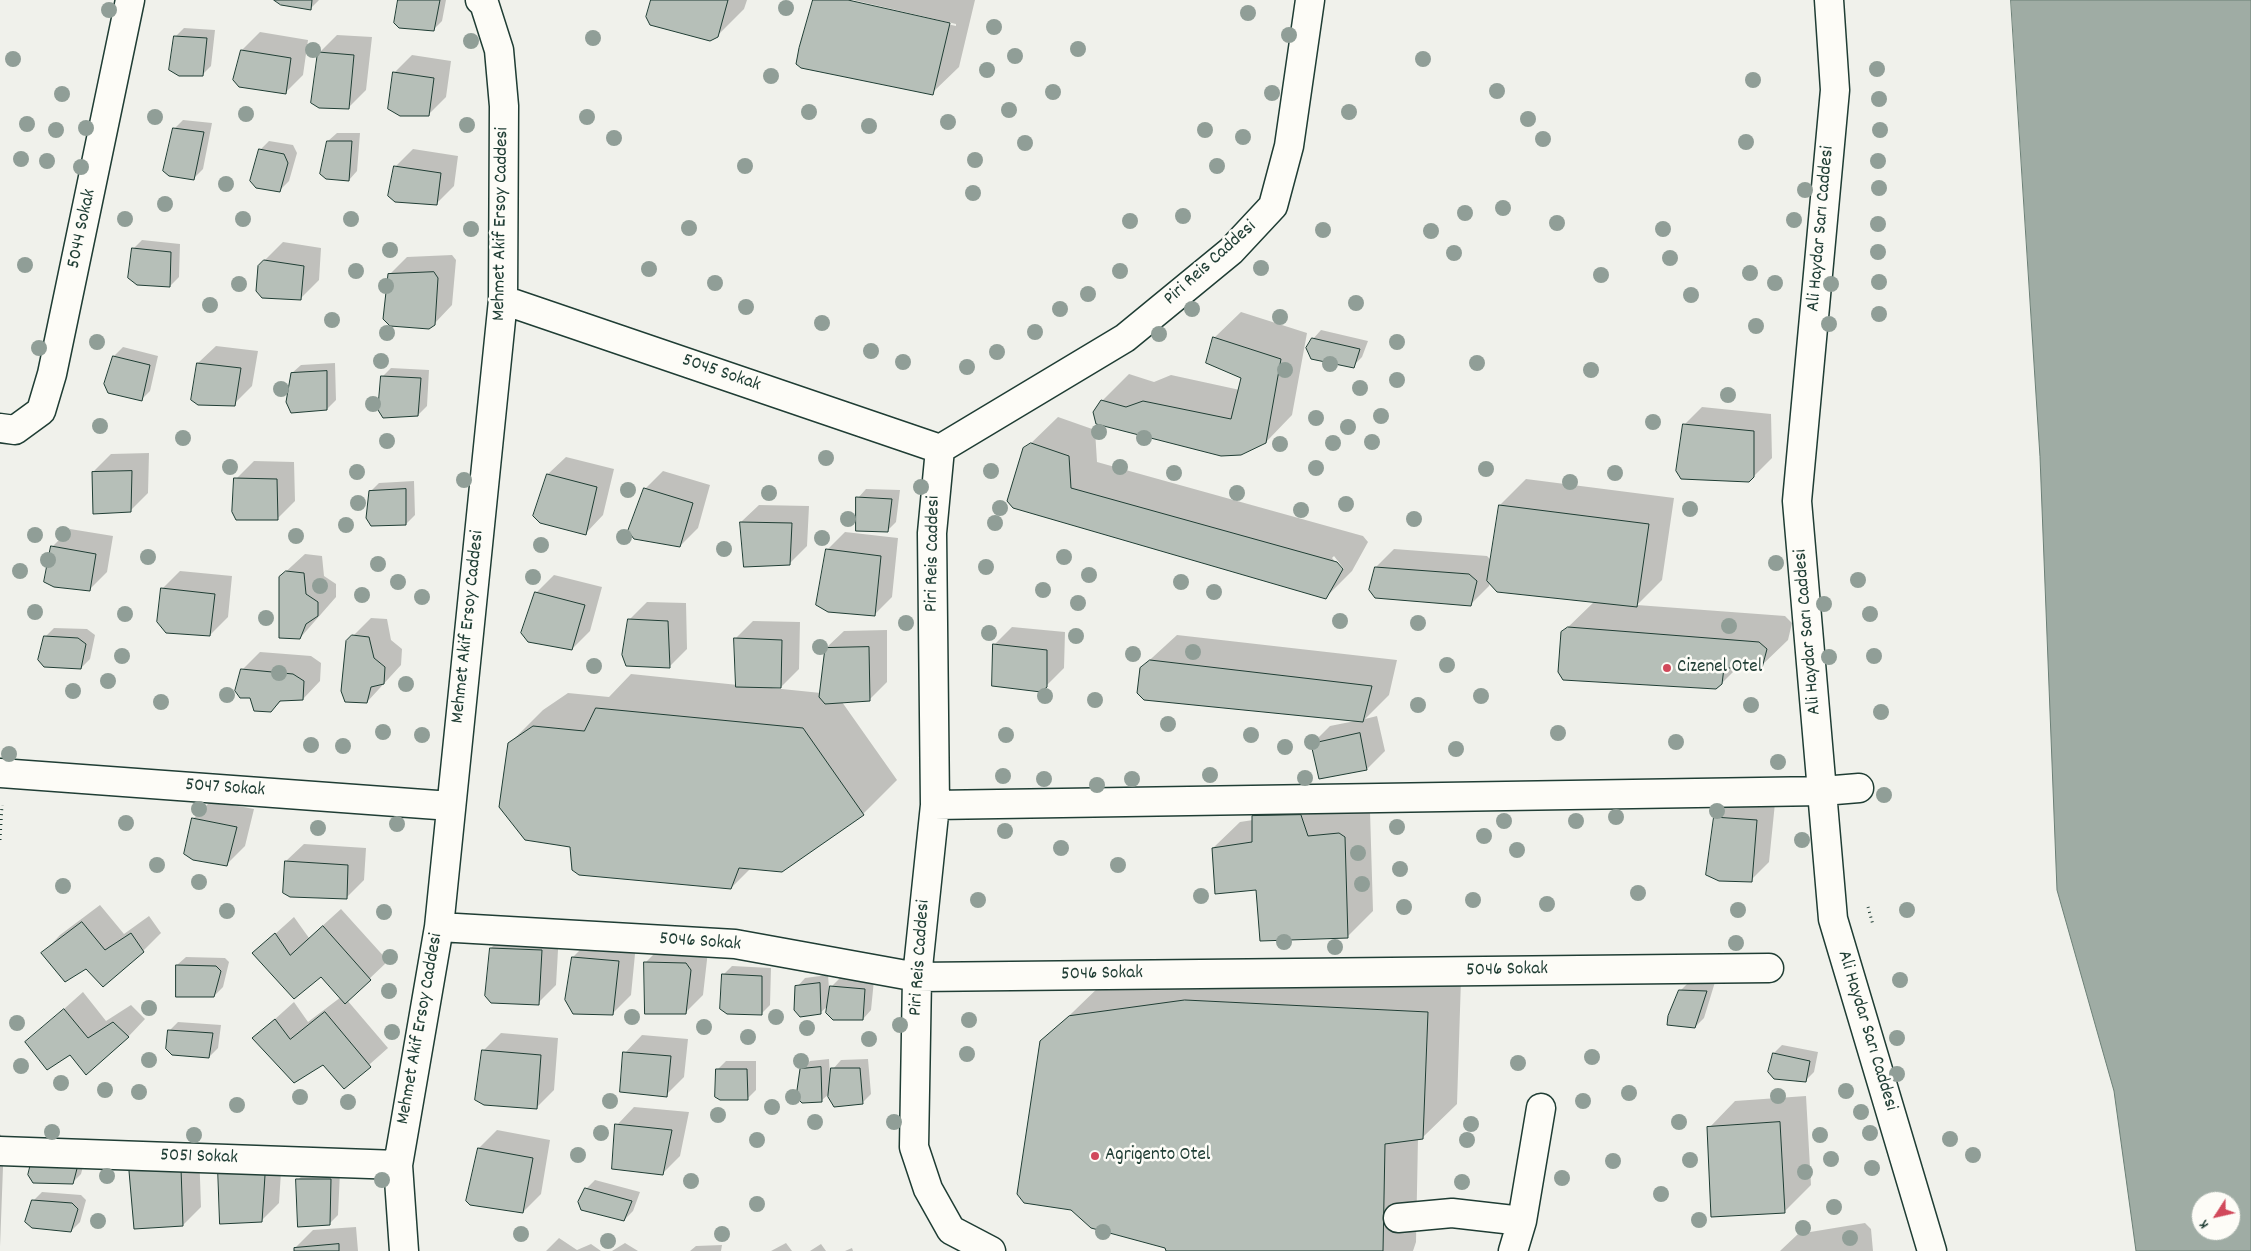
<!DOCTYPE html>
<html>
<head>
<meta charset="utf-8">
<style>
  body { margin:0 }
  #map { position:relative; width:2251px; height:1251px; overflow:hidden; background:#f0f1eb; font-family:Dekko,sans-serif }
  canvas { display:block }
  .north { position:absolute; left:2191px; top:1191px; width:50px; height:50px; box-sizing:border-box; background:#fdfcf7; border:1px solid #a4b0a9; border-radius:50%; rotate:235deg; font-size:14px; font-weight:700; line-height:20px; text-align:center; color:#1f3d34 }
  .north::after { content:''; display:block; margin:auto; width:18px; height:22px; background:#d1495b; clip-path:polygon(50% 0,100% 100%,50% 72%,0 100%) }
</style>
</head>
<body>
<div id="map">
<canvas width="2251" height="1251"></canvas>
<div class="north">K</div>
</div>
<script>
const ctx = document.querySelector('canvas').getContext('2d');
ctx.lineJoin = 'round';
function fillPath(path, color) {
  ctx.fillStyle = color;
  ctx.fill(path, 'evenodd');
}
function strokePath(path, color, width, dash) {
  ctx.strokeStyle = color;
  ctx.lineWidth = width;
  ctx.lineCap = dash ? 'butt' : 'round';
  ctx.setLineDash(dash || []);
  ctx.stroke(path);
}
function drawText(font, color, halo, rows, align = 'center') {
  ctx.font = font + ' Dekko,sans-serif';
  ctx.lineWidth = 5;
  ctx.setLineDash([]);
  ctx.textBaseline = 'middle';
  ctx.strokeStyle = halo;
  ctx.fillStyle = color;
  for (const [text, x, y, turn = 0] of rows) {
    ctx.save();
    ctx.translate(x, y);
    ctx.rotate((+turn || 0) * Math.PI / 180);
    ctx.textAlign = isNaN(turn) ? turn : align;
    if (halo) ctx.strokeText(text, 0, 0);
    ctx.fillText(text, 0, 0);
    ctx.restore();
  }
}
const water = new Path2D(`
  M2011 0H2251V1251H2136L2114 1091 2057 890 2040 457ZM2201 1201H2231V1231H2201Z`);
fillPath(water, '#9faca4');
strokePath(water, '#6c8077', 1);
fillPath(new Path2D(`
  M276 0H319L310 9Z
  M399 0H446L442 21 433 30Z
  M652 0H747L744 9 717 36Z
  M814 0H842L956 26V24L853 0H975L959 67 932 93Z
  M184 28 215 30 211 66 203 74 175 37Z
  M260 32 308 40 303 75 285 93 242 50Z
  M337 35 372 37 366 90 348 108 319 53Z
  M412 55 451 61 446 97 428 115 394 73Z
  M183 120 212 123 203 169 194 178 174 129Z
  M337 133H360L357 171 349 180 328 141Z
  M269 141 293 145 297 153 289 181 280 190 260 150Z
  M413 149 458 156 454 186 436 204 395 167Z
  M142 240 180 244 179 277 170 286 133 249Z
  M283 242 321 248 319 280 301 298 259 266Z
  M452 255 456 260 452 305 434 324 389 275 407 257Z
  M1241 312 1307 333 1292 415 1266 442 1241 453 1102 401 1129 374 1154 382 1171 375 1240 390 1243 377 1214 338Z
  M1321 330 1368 341 1362 357 1353 366 1313 339Z
  M216 346 258 351 252 386 234 404 198 363Z
  M123 347 158 356 150 391 142 399 105 384 114 356Z
  M335 363 336 400 327 409 292 373 301 365Z
  M391 368 429 370 427 406 418 415 382 377Z
  M1702 407 1771 414 1772 458 1754 476 1684 425Z
  M1058 417 1095 430 1097 462 1363 536 1368 542 1352 571 1326 597 1008 500 1025 449ZM1334 556 1344 569H1341L1332 558Z
  M149 453 148 493 130 511 93 472 111 454Z
  M566 457 614 469 603 515 586 533 548 474Z
  M254 461 294 462 295 501 277 519 236 479Z
  M663 471 710 485 698 528 680 546 645 489Z
  M1526 479 1674 498 1662 580 1637 605 1785 616 1792 623 1788 640 1761 666 1738 667 1722 683 1563 632 1595 601 1490 582 1489 586 1471 604 1376 567 1394 549 1487 556 1492 561 1500 505Z
  M414 481 415 515 406 524 371 491 379 483Z
  M866 489 900 490 896 522 887 531 858 498Z
  M759 505 809 506 807 546 789 564 741 522Z
  M70 529 113 536 107 572 89 590 52 547Z
  M845 532 898 538 892 597 874 615 827 550Z
  M305 554 322 556 324 576 336 584V597L300 638 280 577Z
  M180 571 232 576 228 617 210 635 162 589Z
  M554 575 602 587 590 631 572 649 536 593Z
  M647 602 686 603 687 649 669 667 629 620Z
  M371 618 387 619 391 640 402 649 401 665 367 702 347 642Z
  M753 621 800 622 799 669 781 687 772 686V688L821 693 826 648 844 631 887 630V682L869 700 842 702 897 780 863 814 751 868 731 888 571 846 509 744 543 710 568 693 609 697 631 674 738 685 735 639Z
  M1012 627 1065 632 1064 668 1046 686 994 645Z
  M54 628 87 629 95 635 90 659 81 668 45 637Z
  M1177 635 1397 660 1389 695 1365 719 1377 716 1385 751 1367 769 1312 744 1330 726 1355 721 1141 668Z
  M260 652 311 656 321 663 320 681 303 699 282 700 271 711 242 670Z
  M1280 790 1370 811 1373 911 1347 937 1257 889 1213 848 1240 822 1253 820V817Z
  M1733 800 1775 803 1769 862 1751 880 1715 818Z
  M211 801 254 809 245 846 227 864 193 819Z
  M304 844 366 848 364 880 346 898 286 861Z
  M100 905 124 934 149 916 161 933 143 951 86 968 43 953 60 935Z
  M341 909 388 961 347 1000 388 1048 344 1087 323 1063 254 1038 294 1002 308 1022 341 997 321 975 254 953 294 917 309 938Z
  M509 930 559 933 556 985 538 1003 491 948Z
  M591 939 636 944 631 995 613 1013 573 957Z
  M663 945 708 951 703 995 685 1013 645 963Z
  M186 957 225 958 229 962 223 987 214 996 177 965Z
  M732 966 771 968 770 1005 761 1014 723 975Z
  M828 975 829 989 840 978 874 980 871 1010 863 1019 829 1005 821 1012 797 987 805 978Z
  M1461 979 1457 1104 1423 1137 1418 1138 1416 1242 1413 1251H1167L1042 1042 1104 982Z
  M1689 982H1715L1704 1018 1695 1027 1680 991Z
  M83 992 106 1021 131 1005 145 1019 128 1037 70 1053 27 1042Z
  M178 1022 221 1025 218 1048 209 1057 169 1031Z
  M501 1033 558 1038 554 1090 536 1108 483 1051Z
  M642 1035 688 1039 684 1077 666 1095 625 1053Z
  M1782 1045 1818 1052 1814 1072 1805 1081 1774 1053Z
  M829 1059 830 1077 833 1069 841 1060 868 1059 871 1094 862 1103 830 1093 822 1100 801 1070 810 1061Z
  M726 1061H756V1090L748 1098 717 1070Z
  M1806 1096 1811 1185 1784 1212 1709 1128 1735 1101Z
  M634 1107 689 1112 680 1156 662 1174 617 1125Z
  M497 1130 550 1140 541 1194 523 1212 479 1148Z
  M0 1134 4 1141 0 1247Z
  M199 1150 201 1207 183 1225 130 1171 148 1153Z
  M87 1152 81 1174 72 1183 33 1182Z
  M282 1156 279 1203 261 1221 219 1169Z
  M306 1171H340L338 1215 329 1224 298 1180Z
  M595 1180 640 1192 633 1211 624 1220 586 1189Z
  M42 1192 81 1195 86 1200 80 1222 71 1231 33 1201Z
  M1865 1223 1871 1229 1873 1251H1780L1798 1234Z
  M356 1227 358 1251H295V1248L313 1230Z
  M559 1238 577 1250 591 1244 601 1251H546Z
  M625 1243 638 1251H612Z
  M786 1243 792 1251H771Z
  M821 1244 826 1251H810Z
  M722 1245 721 1251H690L696 1246Z
  M852 1248 853 1251H845Z`), '#0003');
const building = new Path2D(`
  M274 0H312L311 10 281 5Z
  M398 0H440L434 31 399 28 394 23Z
  M651 0H728L718 37 710 41 650 25 646 17Z
  M813 0H848L950 23 933 95 801 68 796 64 799 48Z
  M174 36 207 38 203 76H179L169 70Z
  M241 50 291 58 286 94 239 87 233 80Z
  M318 52 354 55 349 109 319 108 311 103Z
  M393 72 434 78 429 116H400L388 109Z
  M173 128 204 132 194 180 169 176 163 171Z
  M327 141H352L349 181 326 179 320 174Z
  M259 149 284 154 288 163 280 192 256 188 250 181Z
  M394 166 441 173 437 205 395 202 388 196Z
  M132 248 171 252 170 287 137 285 128 278Z
  M264 260 304 266 301 300 262 298 256 291 258 266Z
  M434 272 438 278 435 325 429 329 390 326 383 319 388 274Z
  M1213 337 1281 359 1266 443 1241 455 1221 456 1096 424 1093 412 1101 400 1126 407 1143 401 1231 419 1241 378 1206 363Z
  M1312 338 1360 349 1354 368 1311 359 1306 348Z
  M113 356 150 365 142 401 108 393 104 384Z
  M197 363 241 368 235 406 198 405 191 400Z
  M327 371V410L291 413 286 402 291 373Z
  M381 376 421 378 418 416 383 418 378 410Z
  M1683 424 1754 431V477L1749 482 1681 479 1676 471Z
  M1031 443 1069 456 1071 488 1337 562 1343 569 1326 599 1013 508 1007 501 1023 448Z
  M132 471 131 512 93 514 92 472Z
  M547 474 597 487 586 535 540 523 533 516Z
  M234 478 277 479 278 520H236L232 512Z
  M644 488 693 503 680 547 634 539 628 531Z
  M406 489V525L371 526 366 518 369 491Z
  M856 497 892 499 888 532 856 531Z
  M1499 505 1649 524 1637 607 1497 592 1487 581Z
  M740 522 792 523 790 565 744 567Z
  M51 546 96 554 90 591 54 587 44 582Z
  M826 549 881 556 875 616 828 612 816 605Z
  M1375 567 1469 574 1477 581 1471 606 1375 598 1369 590Z
  M286 571 304 573 306 594 318 602V616L306 624 300 639 279 638V577Z
  M161 588 215 594 210 636 166 633 157 622Z
  M535 592 585 605 572 650 528 642 521 633Z
  M628 619 668 621 670 668 626 666 622 655Z
  M1568 627 1759 642 1767 649 1762 668H1724L1722 684 1716 689 1563 680 1558 672 1561 632Z
  M352 635 369 637 374 658 385 667 384 684 371 687 367 703 345 702 341 691 346 641Z
  M44 636 78 638 86 644 81 669 44 667 38 660Z
  M734 638 782 640 781 688 736 687Z
  M993 644 1047 650V687L1041 692 992 686Z
  M869 647 870 701 825 704 819 697 825 648Z
  M1150 660 1372 686 1363 722 1144 700 1137 693 1140 668Z
  M241 669 293 674 304 681 303 700 280 701 271 712 254 711 250 698H240L235 691Z
  M596 708 803 728 864 815 782 872 739 868 731 889 579 875 572 870 570 847 525 840 499 807 508 743 533 726 584 731Z
  M1360 733 1367 770 1319 779 1311 744Z
  M1301 815 1308 836 1339 833 1345 837 1348 938 1260 941 1256 890 1215 894 1212 848 1252 842V816Z
  M1714 817 1757 820 1752 882 1719 881 1706 875Z
  M192 818 237 827 227 866 193 860 184 854Z
  M285 861 348 865 347 899 290 897 283 893Z
  M82 922 105 950 131 933 144 952 103 987 86 969 65 982 41 953Z
  M323 926 371 980 345 1004 321 977 294 999 252 953 275 933 290 955Z
  M490 948 542 950 539 1005 491 1003 485 996Z
  M572 957 619 961 613 1015 573 1014 565 1000Z
  M644 962 686 963 691 970 686 1014H645Z
  M176 965 216 966 221 971 214 997H176Z
  M722 974 762 976V1015L727 1014 720 1009Z
  M820 983 821 1014 800 1017 794 1010 795 986Z
  M830 986 865 989 863 1020H833L826 1013Z
  M1679 990 1707 991 1695 1028 1667 1025 1668 1016Z
  M1185 1000 1428 1012 1423 1139 1385 1144 1383 1251H1166L1165 1248 1091 1228 1071 1210 1024 1203 1017 1194 1040 1041 1069 1016Z
  M64 1009 88 1038 113 1022 129 1037 86 1075 70 1055 47 1070 25 1042Z
  M325 1012 371 1067 344 1089 323 1065 294 1083 252 1038 275 1019 290 1039Z
  M168 1030 213 1033 209 1058 172 1055 166 1049Z
  M482 1050 541 1055 537 1109 484 1105 475 1100Z
  M623 1052 671 1056 667 1097 620 1092Z
  M1773 1053 1810 1061 1806 1082 1774 1079 1768 1072Z
  M821 1067 822 1102 802 1103 796 1097 800 1069Z
  M831 1068H860L863 1104 834 1107 828 1097Z
  M716 1069H747L748 1100H720L715 1097Z
  M1780 1122 1785 1213 1711 1217 1707 1127Z
  M615 1124 672 1130 663 1175 612 1169Z
  M478 1148 533 1158 523 1213 470 1205 466 1201Z
  M33 1155 79 1161 73 1184 33 1183 28 1175Z
  M181 1168 183 1226 134 1229 129 1171Z
  M218 1168H260L265 1175 262 1222 220 1224Z
  M296 1179H331L330 1225 298 1227Z
  M585 1188 632 1201 624 1221 581 1210 578 1202Z
  M32 1200 72 1203 78 1209 71 1232 32 1228 25 1222Z
  M339 1244V1251H294V1248Z`);
fillPath(building, '#b6bfb8');
strokePath(building, '#1f3d34', 1);
const minor = new Path2D(`
  M1829 0 1835 90 1797 501 1833 919 1932 1251
  M503 300 940 449
  M0 428 15 430 41 411 52 374 130 0
  M0 773 451 806
  M935 805 1823 791 1859 788
  M439 927 735 944 917 977 1769 968
  M0 1151 398 1165
  M1398 1218 1452 1213 1522 1221
  M404 1251 398 1165 439 927 503 300 504 106 499 50 484 3 480 0
  M991 1251 951 1230 928 1189 914 1147 917 977 935 805 932 533 940 449 1125 338 1231 251 1273 206 1289 146 1310 0
  M1513 1251 1522 1221 1541 1108`);
strokePath(minor, '#1f3d34', 31);
strokePath(new Path2D(`
  M0 840 2 805
  M1868 907 1873 925`), '#1f3d34', 3, [1, 4]);
strokePath(minor, '#fdfcf7', 28);
ctx.fillStyle = '#909e97';
for (const [x, y] of [
  [786,8],
  [109,10],
  [1248,13],
  [994,27],
  [1289,35],
  [593,38],
  [471,41],
  [1078,49],
  [313,50],
  [1015,56],
  [13,59],
  [1423,59],
  [1877,69],
  [987,70],
  [771,76],
  [1753,80],
  [1497,91],
  [1053,92],
  [1272,93],
  [62,94],
  [1879,99],
  [1009,110],
  [809,112],
  [1349,112],
  [246,114],
  [155,117],
  [587,117],
  [1528,119],
  [948,122],
  [27,124],
  [467,125],
  [869,126],
  [86,128],
  [56,130],
  [1205,130],
  [1880,130],
  [1243,137],
  [614,138],
  [1543,139],
  [1746,142],
  [1025,143],
  [21,159],
  [975,160],
  [47,161],
  [1878,161],
  [745,166],
  [1217,166],
  [81,167],
  [226,184],
  [1879,188],
  [1805,190],
  [973,193],
  [165,204],
  [1503,208],
  [1465,213],
  [1183,216],
  [125,219],
  [243,219],
  [351,219],
  [1794,220],
  [1130,221],
  [1557,223],
  [1878,224],
  [689,228],
  [471,229],
  [1663,229],
  [1323,230],
  [1431,231],
  [390,250],
  [1878,252],
  [1454,253],
  [1670,258],
  [25,265],
  [1261,268],
  [649,269],
  [356,271],
  [1120,271],
  [1750,273],
  [1601,275],
  [1879,282],
  [715,283],
  [1775,283],
  [239,284],
  [1831,284],
  [386,286],
  [1088,294],
  [1691,295],
  [1356,303],
  [210,305],
  [746,307],
  [1060,309],
  [1192,309],
  [1879,314],
  [1280,317],
  [332,320],
  [822,323],
  [1829,324],
  [1756,326],
  [1035,332],
  [387,333],
  [1159,334],
  [97,342],
  [1397,342],
  [39,348],
  [871,351],
  [997,352],
  [381,361],
  [903,362],
  [1477,363],
  [1330,364],
  [967,367],
  [1285,370],
  [1591,370],
  [1397,380],
  [1360,388],
  [281,389],
  [1728,395],
  [373,404],
  [1381,416],
  [1316,418],
  [1653,422],
  [100,426],
  [1348,427],
  [1099,432],
  [183,438],
  [1144,438],
  [387,441],
  [1372,442],
  [1333,443],
  [1280,444],
  [826,458],
  [230,467],
  [1120,467],
  [1316,468],
  [1486,469],
  [991,471],
  [357,472],
  [1174,473],
  [1615,473],
  [464,480],
  [1570,482],
  [921,487],
  [628,490],
  [769,493],
  [1237,493],
  [358,503],
  [1346,504],
  [1000,508],
  [1690,509],
  [1301,510],
  [848,519],
  [1414,519],
  [995,523],
  [346,525],
  [63,534],
  [35,535],
  [296,536],
  [624,537],
  [822,538],
  [541,545],
  [724,549],
  [148,557],
  [1064,557],
  [48,560],
  [1776,563],
  [378,564],
  [986,567],
  [20,571],
  [1089,575],
  [533,577],
  [1858,580],
  [398,582],
  [1181,582],
  [320,586],
  [1043,590],
  [1214,592],
  [362,595],
  [422,597],
  [1078,603],
  [1824,604],
  [35,612],
  [125,614],
  [1870,614],
  [266,618],
  [1340,621],
  [906,623],
  [1418,623],
  [1729,626],
  [989,633],
  [1076,636],
  [820,647],
  [1193,652],
  [1133,654],
  [122,656],
  [1874,656],
  [1829,657],
  [1447,665],
  [594,666],
  [279,673],
  [108,681],
  [406,684],
  [73,691],
  [227,695],
  [1045,696],
  [1481,696],
  [1095,700],
  [161,702],
  [1418,705],
  [1751,705],
  [1881,712],
  [1168,724],
  [383,732],
  [1558,733],
  [422,735],
  [1006,735],
  [1251,735],
  [1312,742],
  [1676,742],
  [311,745],
  [343,746],
  [1285,747],
  [1456,749],
  [9,754],
  [1778,762],
  [1210,775],
  [1003,776],
  [1305,778],
  [1044,779],
  [1132,779],
  [1097,785],
  [1884,795],
  [199,809],
  [1717,811],
  [1616,817],
  [1504,821],
  [1576,821],
  [126,823],
  [397,824],
  [1397,827],
  [318,828],
  [1005,831],
  [1484,836],
  [1802,840],
  [1061,848],
  [1517,850],
  [1358,853],
  [157,865],
  [1118,865],
  [1400,869],
  [199,882],
  [1362,884],
  [63,886],
  [1638,893],
  [1201,896],
  [978,900],
  [1473,900],
  [1547,904],
  [1404,907],
  [1738,910],
  [1907,910],
  [227,911],
  [384,912],
  [1284,942],
  [1736,943],
  [1335,947],
  [390,957],
  [1900,980],
  [389,991],
  [149,1008],
  [632,1017],
  [776,1017],
  [969,1020],
  [17,1023],
  [900,1025],
  [704,1027],
  [807,1028],
  [392,1032],
  [748,1037],
  [1897,1038],
  [869,1039],
  [967,1054],
  [1592,1057],
  [149,1060],
  [801,1061],
  [1518,1063],
  [21,1066],
  [1897,1074],
  [61,1083],
  [105,1090],
  [1846,1091],
  [139,1092],
  [1629,1093],
  [1778,1096],
  [300,1097],
  [793,1097],
  [610,1101],
  [1583,1101],
  [348,1102],
  [237,1105],
  [772,1107],
  [1861,1112],
  [718,1115],
  [815,1122],
  [894,1122],
  [1679,1122],
  [1471,1124],
  [52,1132],
  [601,1133],
  [1870,1133],
  [194,1135],
  [1820,1135],
  [1950,1139],
  [757,1140],
  [1467,1140],
  [578,1155],
  [1973,1155],
  [1831,1159],
  [1690,1160],
  [1613,1161],
  [1872,1168],
  [1805,1172],
  [107,1176],
  [1562,1178],
  [382,1180],
  [691,1181],
  [1462,1182],
  [1661,1194],
  [757,1204],
  [1834,1207],
  [1699,1220],
  [98,1221],
  [1803,1228],
  [1103,1232],
  [521,1234],
  [722,1234],
  [1850,1238],
  [608,1241]
]) {
  ctx.beginPath();
  ctx.arc(x, y, 8, 0, 2 * Math.PI);
  ctx.fill();
}
for (const [x, y, r, color] of [
  [1667,668,5,"#d1495b"],
  [1095,1156,5,"#d1495b"]
]) {
  const dot = new Path2D();
  dot.arc(x, y, r, 0, 2 * Math.PI);
  ctx.fillStyle = color;
  ctx.fill(dot);
  strokePath(dot, '#fdfcf7', 2);
}
drawText('19px', '#1f3d34', '#fdfcf7', [
  ["Mehmet Akif Ersoy Caddesi",502,224,-89],
  ["5044 Sokak",83,229,-78],
  ["Ali Haydar Sarı Caddesi",1822,229,-85],
  ["Piri Reis Caddesi",1211,264,-42],
  ["5045 Sokak",721,374,19],
  ["Piri Reis Caddesi",934,554,-89],
  ["Mehmet Akif Ersoy Caddesi",469,627,-84],
  ["Ali Haydar Sarı Caddesi",1809,632,-95],
  ["5047 Sokak",225,789,4],
  ["5046 Sokak",700,943,4],
  ["Piri Reis Caddesi",921,958,-86],
  ["5046 Sokak",1507,971,-1],
  ["5046 Sokak",1102,975,-1],
  ["Mehmet Akif Ersoy Caddesi",421,1029,-80],
  ["Ali Haydar Sarı Caddesi",1866,1031,73],
  ["5051 Sokak",199,1158,2]
]);
drawText('19px', '#1f3d34', '#fdfcf7', [
  ["Cizenel Otel",1677,668],
  ["Agrigento Otel",1105,1156]
], 'left');
</script>
</body>
</html>
